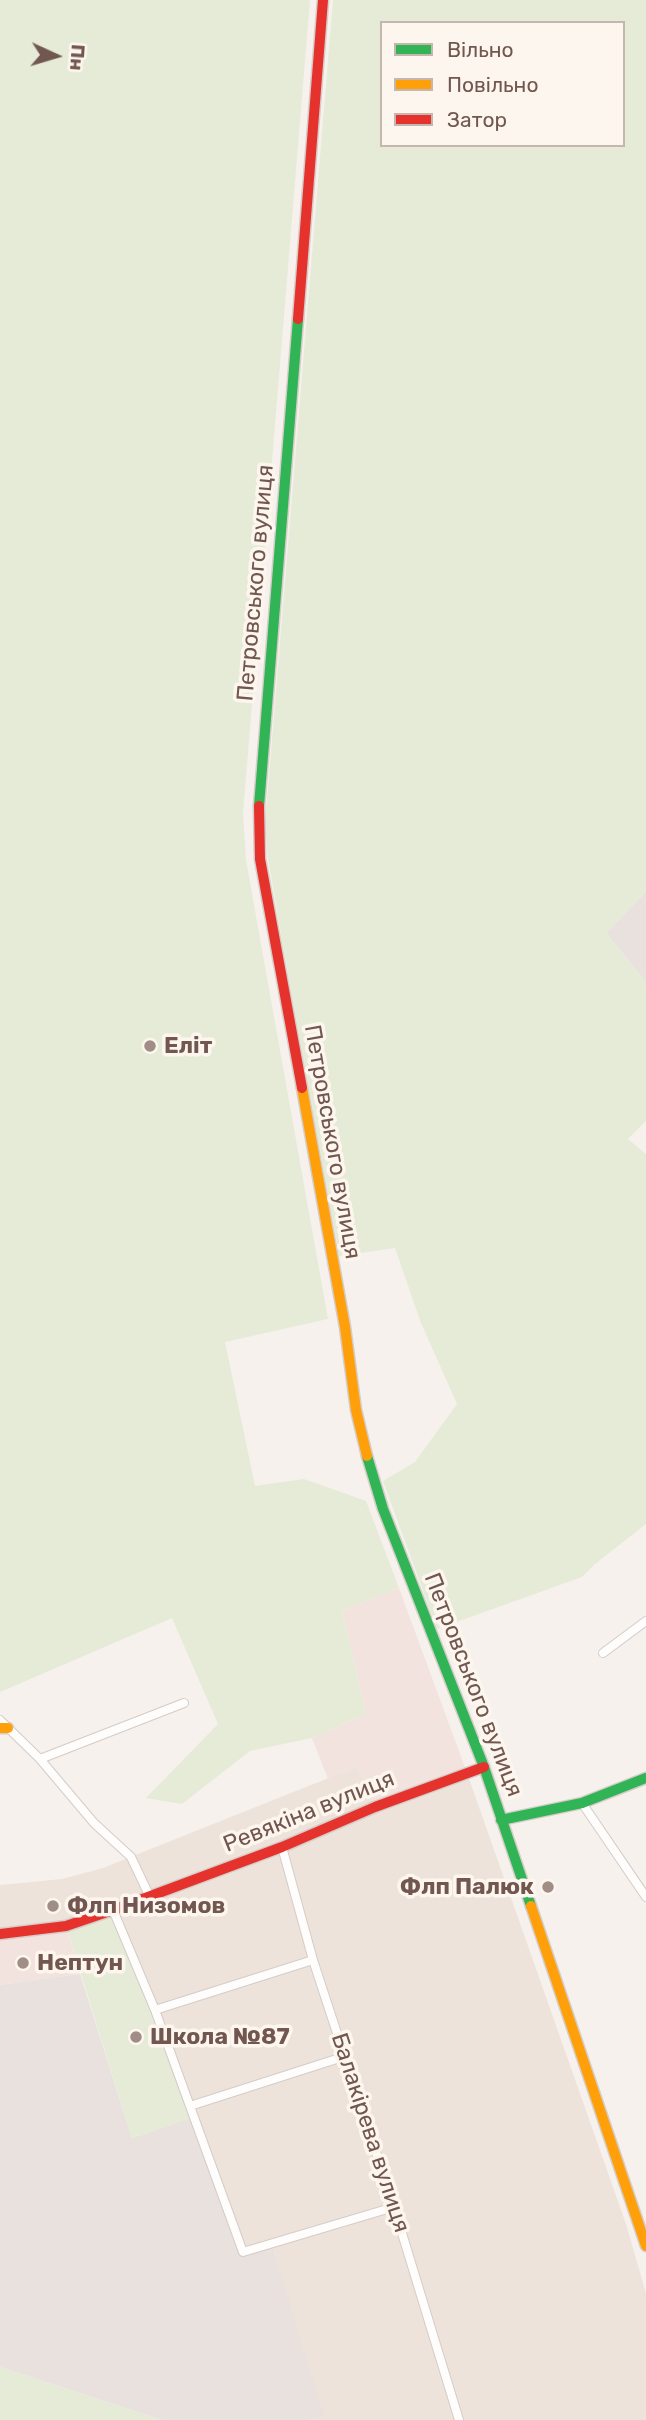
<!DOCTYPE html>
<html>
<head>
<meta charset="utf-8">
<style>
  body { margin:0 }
  #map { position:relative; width:646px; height:2420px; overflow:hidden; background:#f6f1ec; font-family:Rubik,sans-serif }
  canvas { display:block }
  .legend { position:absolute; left:380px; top:21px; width:245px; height:126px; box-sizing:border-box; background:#fdf6ee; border:2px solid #c5b6ae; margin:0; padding:9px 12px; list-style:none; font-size:21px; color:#71574f }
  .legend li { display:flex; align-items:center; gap:14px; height:35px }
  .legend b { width:35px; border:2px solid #c5b6ae }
  .north { position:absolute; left:21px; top:21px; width:70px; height:70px; -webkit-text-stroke:5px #fdf6ee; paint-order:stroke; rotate:94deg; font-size:19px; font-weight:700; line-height:28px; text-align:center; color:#71574f }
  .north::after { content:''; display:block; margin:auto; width:24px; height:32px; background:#71574f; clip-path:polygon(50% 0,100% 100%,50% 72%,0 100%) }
</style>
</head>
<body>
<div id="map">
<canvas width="646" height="2420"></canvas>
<ul class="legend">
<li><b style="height:9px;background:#30b455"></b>Вільно</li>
<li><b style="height:9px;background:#ff9f0a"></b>Повільно</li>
<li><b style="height:9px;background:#e5322d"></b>Затор</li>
</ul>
<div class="north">Пн</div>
</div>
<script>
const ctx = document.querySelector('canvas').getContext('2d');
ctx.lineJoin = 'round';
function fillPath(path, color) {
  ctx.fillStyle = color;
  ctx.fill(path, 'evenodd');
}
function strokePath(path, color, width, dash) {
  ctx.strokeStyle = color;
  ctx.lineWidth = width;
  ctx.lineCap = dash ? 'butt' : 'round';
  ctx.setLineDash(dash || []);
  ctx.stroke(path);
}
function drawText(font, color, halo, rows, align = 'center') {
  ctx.font = font + ' Rubik,sans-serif';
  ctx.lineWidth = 7;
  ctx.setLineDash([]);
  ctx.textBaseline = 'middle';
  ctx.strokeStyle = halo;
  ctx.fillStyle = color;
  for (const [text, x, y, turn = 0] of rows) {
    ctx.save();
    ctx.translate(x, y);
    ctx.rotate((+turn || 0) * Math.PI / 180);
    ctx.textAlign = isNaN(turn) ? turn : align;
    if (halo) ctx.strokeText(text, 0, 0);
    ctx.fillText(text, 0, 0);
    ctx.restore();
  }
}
fillPath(new Path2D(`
  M356 1767 467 1773 626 2224 646 2293V2420H309L323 2416 243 2252 66 1926 0 1934V1885L62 1879 103 1868Z`), '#eee3db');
fillPath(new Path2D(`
  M399 1588 467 1773 375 1807 356 1767 328 1779 312 1738 366 1714 342 1611Z
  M66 1926 80 1974 0 1985V1934Z`), '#f3e3de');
fillPath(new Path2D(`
  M646 892V982L606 933Z
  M80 1974 132 2138 194 2117 243 2252 271 2243 324 2416 309 2420H162L0 2367V1985Z`), '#e8e1dd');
fillPath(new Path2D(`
  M0 0H310L243 813 246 860 328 1319 225 1342 255 1486 304 1479 366 1501 399 1588 342 1611 366 1714 312 1738 250 1751 182 1804 146 1798 218 1724 172 1618 0 1692Z
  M333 0H646V892L606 933 646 982V1121L628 1139 646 1154V1524L595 1564 582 1577 437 1629 383 1481 415 1462 457 1404 421 1323 395 1248 339 1256 280 929 268 858 265 824ZM382 23H623V145H382Z
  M113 1910 194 2117 132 2138 66 1926Z
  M0 2367 162 2420H0Z`), '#e6ebd8');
const street = new Path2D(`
  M603 1653 646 1621
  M0 1720 40 1759 94 1823 131 1857 149 1895
  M40 1759 184 1703
  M582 1803 646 1897
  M282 1847 313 1960 394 2207 459 2420
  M113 1910 155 2010 243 2252 394 2207
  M155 2010 313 1960
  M190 2106 346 2056`);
const fast = new Path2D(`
  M259 806 298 319
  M367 1456 383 1509 484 1767 531 1906
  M501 1820 582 1803 646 1778`);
const slow = new Path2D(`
  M302 1088 345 1327 356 1410 367 1456
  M0 1728H8
  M531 1906 646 2246`);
const jam = new Path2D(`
  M298 319 323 0
  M259 806 260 859 302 1088
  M0 1934 66 1926 113 1910 282 1847 375 1807 484 1767`);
strokePath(street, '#d3ccc8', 10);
strokePath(fast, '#d5cdc8', 13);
strokePath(slow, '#d5cdc8', 13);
strokePath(jam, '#d5cdc8', 13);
strokePath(street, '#fefdfc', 8);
strokePath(fast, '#30b455', 10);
strokePath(slow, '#ff9f0a', 10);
strokePath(jam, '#e5322d', 10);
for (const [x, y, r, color] of [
  [150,1046,7,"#a08d86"],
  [548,1887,7,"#a08d86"],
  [53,1906,7,"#a08d86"],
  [23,1963,7,"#a08d86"],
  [136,2037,7,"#a08d86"]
]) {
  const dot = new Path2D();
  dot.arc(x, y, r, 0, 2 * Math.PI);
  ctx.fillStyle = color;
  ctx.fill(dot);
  strokePath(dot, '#fdf6ee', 2.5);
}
drawText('23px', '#71574f', '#fdf6ee', [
  ["Петровського вулиця",256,583,-85],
  ["Петровського вулиця",332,1142,80],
  ["Петровського вулиця",473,1685,69],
  ["Ревякіна вулиця",309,1812,-22],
  ["Балакірева вулиця",370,2133,72]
]);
drawText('bold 23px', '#71574f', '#fdf6ee', [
  ["Еліт",164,1046],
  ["Флп Палюк",534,1887,"right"],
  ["Флп Низомов",67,1906],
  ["Нептун",37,1963],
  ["Школа №87",150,2037]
], 'left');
</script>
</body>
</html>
